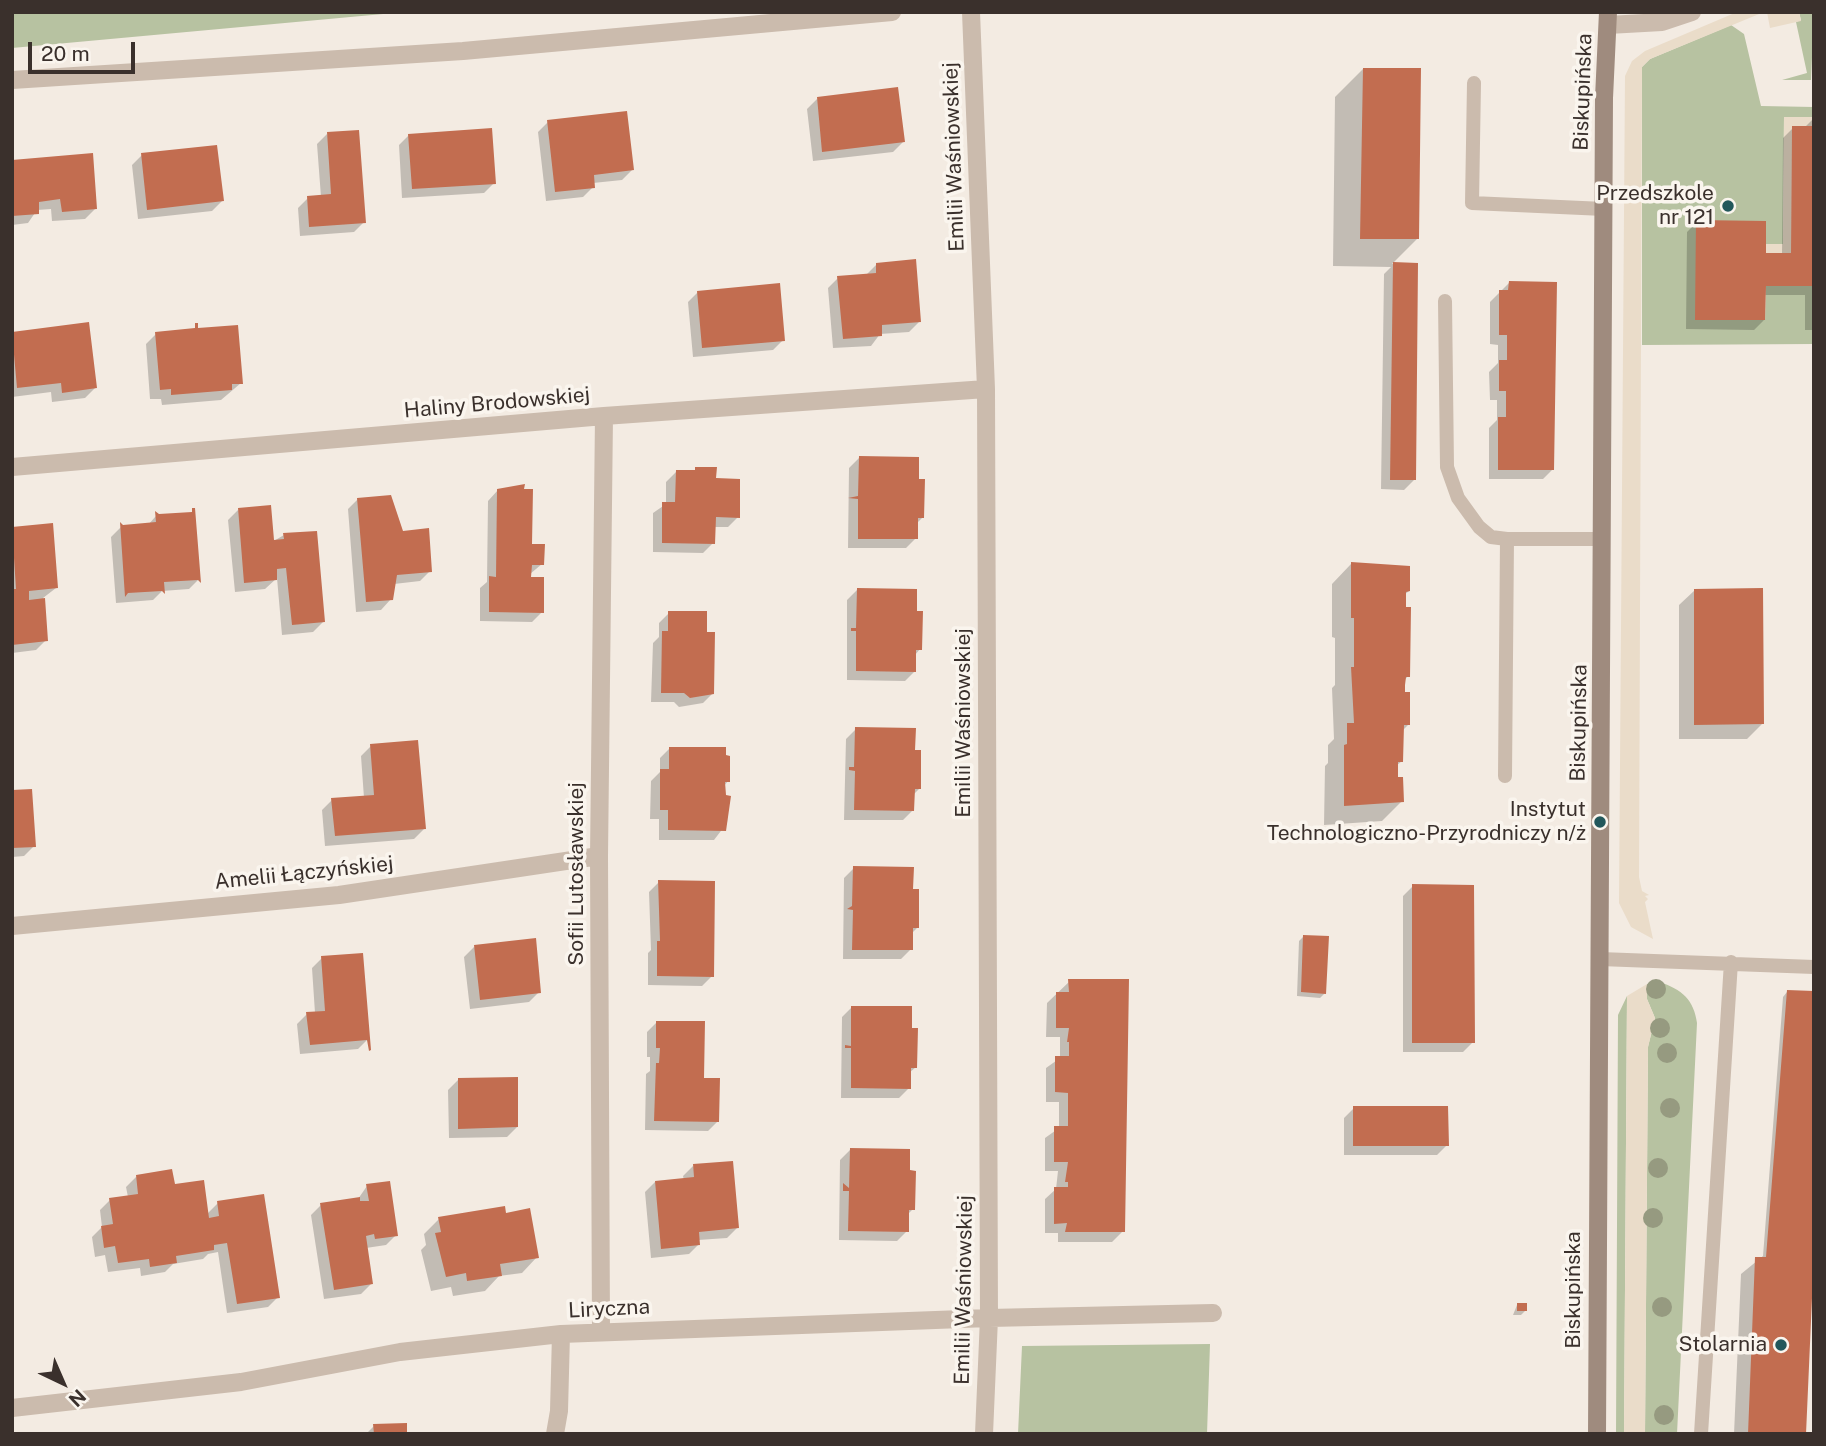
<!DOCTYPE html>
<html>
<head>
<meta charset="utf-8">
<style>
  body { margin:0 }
  #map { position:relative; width:1826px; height:1446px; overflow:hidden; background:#f3ebe2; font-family:"Public Sans",sans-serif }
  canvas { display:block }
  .frame { position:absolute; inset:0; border:14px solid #3a302c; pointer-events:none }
  .north { position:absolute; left:28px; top:1348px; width:70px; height:70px; -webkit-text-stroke:5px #faf5ee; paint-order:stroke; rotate:136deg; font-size:19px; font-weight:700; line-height:28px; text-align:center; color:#3a302c }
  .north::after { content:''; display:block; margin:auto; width:24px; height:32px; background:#3a302c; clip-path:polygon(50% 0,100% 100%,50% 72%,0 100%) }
  .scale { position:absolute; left:28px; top:42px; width:107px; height:32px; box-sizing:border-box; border:4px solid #3a302c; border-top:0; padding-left:9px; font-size:21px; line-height:24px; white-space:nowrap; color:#3a302c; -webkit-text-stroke:5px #faf5ee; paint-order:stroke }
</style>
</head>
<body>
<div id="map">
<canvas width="1826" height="1446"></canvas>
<div class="frame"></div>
<div class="north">N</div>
<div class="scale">20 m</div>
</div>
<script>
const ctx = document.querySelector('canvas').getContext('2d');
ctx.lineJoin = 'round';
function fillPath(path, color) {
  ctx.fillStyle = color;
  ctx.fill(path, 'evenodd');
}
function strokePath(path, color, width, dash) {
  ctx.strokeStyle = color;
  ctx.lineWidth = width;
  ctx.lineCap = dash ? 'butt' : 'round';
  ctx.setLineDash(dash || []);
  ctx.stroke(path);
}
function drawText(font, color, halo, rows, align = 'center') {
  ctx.font = font + ' "Public Sans",sans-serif';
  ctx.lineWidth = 7;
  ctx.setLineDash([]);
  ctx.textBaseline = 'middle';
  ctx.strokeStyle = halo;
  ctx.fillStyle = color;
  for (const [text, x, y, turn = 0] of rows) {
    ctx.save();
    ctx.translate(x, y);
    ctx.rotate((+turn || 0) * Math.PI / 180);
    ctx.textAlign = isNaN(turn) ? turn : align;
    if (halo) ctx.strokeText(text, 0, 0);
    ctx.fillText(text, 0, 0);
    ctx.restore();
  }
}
fillPath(new Path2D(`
  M12 12H405L12 48Z
  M1799 12H1814L1811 80H1782L1807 73 1796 22 1801 20Z
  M1731 25 1744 34 1761 106 1814 107V117H1784L1783 244H1766L1765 221H1696V320H1765L1766 286H1814V344L1642 345V67L1650 59Z
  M1659 982C1682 989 1694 1000 1697 1023L1677 1434H1645L1648 1047 1655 1018 1647 999V984Z
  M1627 996 1624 1434H1616L1618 1015Z
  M1210 1344 1207 1434H1018L1022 1346Z`), '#b7c2a1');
fillPath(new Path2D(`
  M1737 12H1764L1650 59 1642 67 1639 877 1642 891 1649 895 1645 896 1648 899 1645 902 1653 939 1631 927 1619 903 1625 76 1632 61 1645 51Z
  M1767 12H1799L1801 21 1770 28Z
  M1784 117H1813V126L1792 127 1791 253H1766V244H1783Z
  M1647 984V999L1655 1018 1648 1047 1645 1434H1624L1627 996Z`), '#eadcc9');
fillPath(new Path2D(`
  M1363 69 1417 239 1392 264 1416 265 1414 480 1404 490 1381 489 1384 274 1391 267 1333 266 1335 97Z
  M817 99 903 142 893 152 813 161 807 109Z
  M1813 119 1814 330H1805V295H1764V320L1754 330 1686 329 1687 232 1697 222 1764 254H1782L1783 138 1793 128H1804Z
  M548 122 632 170 622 180 593 183V187L583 197 546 201 538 132Z
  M327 134 364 222 354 232 300 236 298 208 308 198 321 197 317 144Z
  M409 135 494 183 484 193 402 198 399 145Z
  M142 155 222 201 212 211 138 219 132 165Z
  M12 162 95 209 85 219 52 221 51 209 37 210 28 223 12 225Z
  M877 264 919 322 909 332 880 334 871 346 833 348 828 288 838 278 866 275Z
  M1509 283 1553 469 1543 479H1489V428L1497 420V400H1490L1489 372 1498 363V345L1490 344V302Z
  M698 292 783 340 773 350 693 357 688 302Z
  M12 334 95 388 85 398 52 402 51 392 12 397Z
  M156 334 241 383 221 400 162 405 161 399H150L146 344Z
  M859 458 923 517 917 523 916 538 906 548H848L849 468Z
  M676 472 714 480 738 517 728 527H714L713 543 703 553 653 552V513L666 504V482Z
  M498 490 542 564 530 574 542 612 532 622 480 621V588L487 582 488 501Z
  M358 499 402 533 430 571 420 581 394 584 391 599 381 610 356 612 348 509Z
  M238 510 272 542 284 535 323 622 313 632 282 635 277 578 265 589 235 592 228 520Z
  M156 516 199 579 189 589 162 591 153 600 116 603 111 537 121 527 148 525Z
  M12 529 56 588 43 598 46 640 36 650 12 653Z
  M1351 564 1409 591 1404 595 1408 676 1404 681 1408 725 1402 731V761L1396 766 1402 801 1382 821 1324 825 1325 766 1328 763V745L1334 739 1332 688 1335 685V638L1332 637V584Z
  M857 590 915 613 920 649 915 655V671L905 681 847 680V600Z
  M1695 590 1762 724 1747 739H1679V605Z
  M669 613 713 693 703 703 679 707 674 702H651L653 643 659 637V623Z
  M856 729 913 752 919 789 913 795V810L903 820H844L846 739Z
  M371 746 424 829 414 839 325 846 322 810 332 800 364 798 361 756Z
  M670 748 728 781 724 786V796L729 797 727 823 714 840H659V819H650L651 781 660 772V758Z
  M12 792 34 846 24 856 12 857Z
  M854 868 912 891 917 928 911 934V949L901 959H843L844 878Z
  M659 882 712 976 702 986 648 985V953L651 950 649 892Z
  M1413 886 1473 1042 1463 1052H1403V896Z
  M1304 936 1325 993 1320 998 1297 996 1299 941Z
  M474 947 539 992 529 1002 470 1009 464 957Z
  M322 958 368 1039 358 1049 300 1054 297 1024 307 1014 315 1013 312 968Z
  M1071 980 1122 1232 1112 1242H1058V1233H1045V1199L1056 1189 1058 1171H1045V1138L1059 1128V1102H1046V1068L1060 1058V1037H1046L1047 1003Z
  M1787 992 1804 1434H1734L1741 1274 1763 1256 1783 997Z
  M852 1007 916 1067 909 1073V1088L899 1098H841L842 1017Z
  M657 1022 703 1080 718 1121 708 1131 645 1130 646 1074 650 1071V1057H647V1032Z
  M458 1080 517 1127 507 1137 449 1138 448 1090Z
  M1354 1108 1447 1145 1437 1155H1344V1118Z
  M850 1150 908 1172 913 1209 907 1215V1231L897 1241 839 1240 840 1160Z
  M693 1166 737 1228 727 1238 698 1240 699 1244 689 1254 651 1258 645 1192 655 1182 684 1180 683 1176Z
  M136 1177 173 1186 207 1214 218 1203 278 1297 268 1307 227 1313 218 1252 208 1254 203 1259 173 1264 165 1272 141 1276 140 1268 108 1272 105 1255 95 1257 92 1237 102 1227 100 1210 110 1200 128 1197 126 1187Z
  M367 1186 396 1235 386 1245 366 1248 371 1284 361 1294 324 1299 311 1215 321 1205 358 1199Z
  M505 1215 537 1257 522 1273 499 1276 485 1291 453 1296 451 1287 431 1291 421 1250 426 1245 424 1234 439 1219Z
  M1517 1305 1525 1311 1521 1315H1513Z
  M374 1426 406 1434H366Z`), '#0003');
fillPath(new Path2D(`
  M1363 68H1421L1419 239H1360Z
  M898 87 905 142 822 152 817 97Z
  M627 111 634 170 594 175 595 188 555 192 547 120Z
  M1792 126H1814V286H1766L1765 320H1695L1696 220 1766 221V253H1791Z
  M492 128 496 184 412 189 408 134Z
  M359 130 366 223 309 227 307 196 331 194 327 132Z
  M217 145 224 201 147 210 141 153Z
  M93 153 97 209 62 212 60 199 39 202V214L12 216V160Z
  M916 259 921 322 882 325V336L843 339 837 276 876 273V263Z
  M1393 262 1418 263 1416 480H1390Z
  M1509 281 1557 282 1554 470H1498V417H1506V391H1499V360H1507V335H1499V290H1508Z
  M780 283 785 341 702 348 697 291Z
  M89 322 97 388 62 393 61 383 17 388 12 332Z
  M195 323H198V328L238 325 243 384H232V390L171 395V389L160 390 155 332 195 328Z
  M859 456 919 457V479H925L924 518H918V539H858V499L848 498 858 496Z
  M695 467H717L716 478 740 479V518L716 517 715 544 662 543V502H675L676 470H695Z
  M525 484 524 489H533L532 544H545L544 565H532L531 577H544V613L489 612V576L496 577 497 489Z
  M391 495 403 531 429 528 432 572 397 575 393 600 366 602 357 498Z
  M271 505 274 540 284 539 283 533 317 531 325 622 292 625 286 568 277 569V580L244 583 238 508Z
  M192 508H195L201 583 198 580 164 582 165 594 162 591 128 593 125 597 120 522 123 525 156 522 155 511 159 514 192 512Z
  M53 523 58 588 29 591V600L45 598 48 641 12 645V589H16L12 527Z
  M1351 562 1410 566V591L1406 592V607H1411L1410 677H1406L1405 685V692H1410V725H1404L1403 762H1398V777H1403L1404 802 1344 806V745L1347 744V723H1354L1351 667H1354V618H1351Z
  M857 588 917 589V611H923L922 650H916V672L856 671V631H851V628H856Z
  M1763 588 1764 724 1694 725V589Z
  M668 611H707V632H715L714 694 690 698 684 693H661L662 631H668Z
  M855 727 916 728 915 750H921V789H915L914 811 854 810 855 771 849 770V767H854Z
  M418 740 426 829 335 836 331 798 374 795 370 744Z
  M669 747H726V755L730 756V782H725L726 795 731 796 726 831 668 830V810H660V769H669Z
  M32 789 36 847 12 848V790Z
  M853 866 914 867 913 889H919V928H913V950H852L853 910 847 909 852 906Z
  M658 880 715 881 714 977 657 976V941H660Z
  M1412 884 1474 885 1475 1043H1412Z
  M1303 935 1329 936 1326 994 1301 992Z
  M536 938 541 993 480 1000 474 945Z
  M363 953 371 1050 369 1051 367 1040 310 1045 306 1012 325 1011 321 956Z
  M1068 979H1129L1125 1232H1065L1067 1223 1054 1224V1187H1068V1182H1065L1068 1162H1054V1126H1068V1093L1055 1092V1056H1069V1042H1067L1069 1028H1056V992H1069Z
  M1787 990 1814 991V1253L1806 1434H1748L1755 1257H1766Z
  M851 1006H912V1028H918L917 1068H911V1089L851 1088V1048H845V1045L851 1046Z
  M656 1021H705L704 1078H720L719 1122 654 1121 656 1063H659L660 1048H656Z
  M518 1077V1127L458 1129V1078Z
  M1353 1106H1448L1449 1146H1353Z
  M850 1148 910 1149V1170L916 1171 915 1210H909V1232L848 1231 849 1191H843V1183L849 1188Z
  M733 1161 739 1228 699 1232 700 1245 661 1249 655 1181 694 1177 693 1164Z
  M172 1169 175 1184 204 1180 209 1218 219 1216 217 1201 264 1194 280 1298 237 1304 227 1243 214 1245V1250L176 1256 177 1263 150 1267 149 1259 118 1263 115 1246 104 1248 101 1226 113 1224 109 1198 138 1194 136 1175Z
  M390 1181 398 1236 375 1239 374 1234 366 1236 373 1284 334 1290 320 1203 360 1197V1201H369L366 1184Z
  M505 1206 506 1213 530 1208 539 1258 500 1264 502 1276 467 1281 466 1273 446 1277 435 1233 441 1232 438 1217Z
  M1517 1303H1527V1311H1517Z
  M407 1423V1434H374L373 1424Z`), '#c26d50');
strokePath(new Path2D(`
  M1474 83 1472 203 1604 209
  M1445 301 1447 467 1458 498 1479 527 1491 537 1507 539
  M1505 776 1507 539H1603
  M1600 959 1814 967
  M1701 1434 1731 962`), '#cbbbad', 14);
strokePath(new Path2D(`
  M971 12 986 389 989 1318 984 1434
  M1608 25 1662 22 1692 12
  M12 80 463 51 892 12
  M12 467 604 416 986 389
  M12 926 339 895 599 856
  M601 1331 599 856 604 416
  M12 1408 241 1382 400 1352 561 1334 989 1318 1213 1313
  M555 1434 559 1411 561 1334`), '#cbbbad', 18);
strokePath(new Path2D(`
  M1597 1434 1604 98 1608 12`), '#9f8b7e', 18);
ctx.fillStyle = '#969a80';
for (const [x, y] of [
  [1656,989],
  [1660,1028],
  [1667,1053],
  [1670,1108],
  [1658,1168],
  [1653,1218],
  [1662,1307],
  [1664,1415]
]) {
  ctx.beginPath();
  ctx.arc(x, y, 10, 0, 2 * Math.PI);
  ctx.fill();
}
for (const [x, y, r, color] of [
  [1728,206,7,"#22575b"],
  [1600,822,7,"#22575b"],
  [1781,1345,7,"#22575b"]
]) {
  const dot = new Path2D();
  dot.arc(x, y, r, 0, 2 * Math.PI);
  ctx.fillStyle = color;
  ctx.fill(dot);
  strokePath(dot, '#faf5ee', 2.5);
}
drawText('21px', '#3a302c', '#faf5ee', [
  ["Biskupińska",1583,92,-88],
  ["Emilii Waśniowskiej",954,157,-92],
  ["Haliny Brodowskiej",497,403,-5],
  ["Emilii Waśniowskiej",964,723,-90],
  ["Biskupińska",1579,723,-89],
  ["Amelii Łączyńskiej",304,873,-6],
  ["Sofii Lutosławskiej",577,874,-90],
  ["Emilii Waśniowskiej",964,1290,-89],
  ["Biskupińska",1574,1290,-90],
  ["Liryczna",609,1309,-3]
]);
drawText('21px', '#3a302c', '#faf5ee', [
  ["Przedszkole",1714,194],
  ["nr 121",1714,218],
  ["Instytut",1586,810],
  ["Technologiczno-Przyrodniczy n/ż",1586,834],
  ["Stolarnia",1767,1345]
], 'right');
</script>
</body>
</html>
